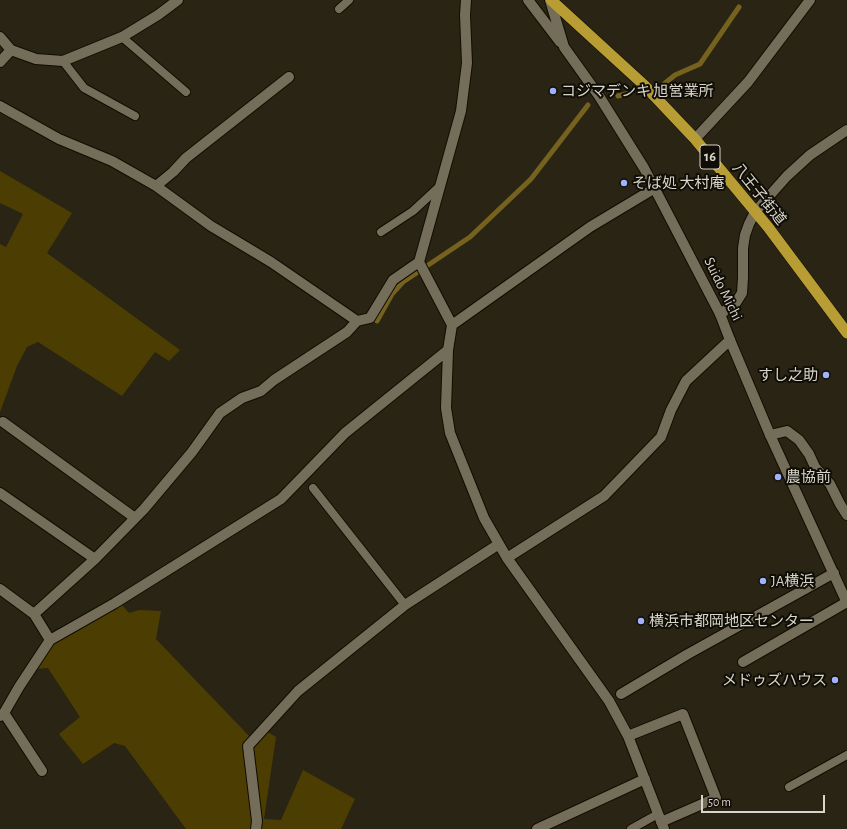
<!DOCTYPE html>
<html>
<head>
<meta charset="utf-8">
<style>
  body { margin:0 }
  #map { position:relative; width:847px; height:829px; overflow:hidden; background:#292413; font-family:"Alegreya Sans",sans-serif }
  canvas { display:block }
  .scale { position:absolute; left:701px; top:795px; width:124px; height:18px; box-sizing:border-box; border:2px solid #d8d5ca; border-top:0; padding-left:5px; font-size:12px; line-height:14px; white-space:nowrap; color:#d8d5ca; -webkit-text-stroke:3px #0f0d06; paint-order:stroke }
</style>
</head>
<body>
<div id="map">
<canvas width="847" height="829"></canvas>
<div class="scale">50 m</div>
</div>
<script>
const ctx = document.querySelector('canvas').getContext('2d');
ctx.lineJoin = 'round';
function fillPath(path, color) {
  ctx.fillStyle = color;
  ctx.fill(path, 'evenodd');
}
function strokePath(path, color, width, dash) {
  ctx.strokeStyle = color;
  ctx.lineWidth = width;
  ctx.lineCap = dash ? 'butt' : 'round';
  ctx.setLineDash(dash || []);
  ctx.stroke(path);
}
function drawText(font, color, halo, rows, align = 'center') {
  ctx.font = font + ' "Alegreya Sans","Noto Sans JP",sans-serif';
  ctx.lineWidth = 4;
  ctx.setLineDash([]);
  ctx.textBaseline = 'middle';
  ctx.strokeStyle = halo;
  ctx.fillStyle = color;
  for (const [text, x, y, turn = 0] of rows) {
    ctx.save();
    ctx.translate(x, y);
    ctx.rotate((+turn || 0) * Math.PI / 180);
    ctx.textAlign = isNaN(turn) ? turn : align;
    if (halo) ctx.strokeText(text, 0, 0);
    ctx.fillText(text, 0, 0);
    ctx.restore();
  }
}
fillPath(new Path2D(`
  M0 171 72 213 47 253 180 350 169 361 155 352 122 396 38 342 27 347 17 366 0 412V244L6 247 23 214 0 203Z
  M121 604 129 613 139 610 161 611 156 639 251 738 261 728 276 737 264 819 281 820 303 770 355 799 341 829H186L125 746 114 743 83 764 59 734 80 717 48 668 35 669 53 642Z`), '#4c3e02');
strokePath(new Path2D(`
  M664 84 675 75 700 64 739 7
  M618 96 630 93
  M377 321 392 294 403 282 470 237 531 179 588 105`), '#75621e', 5);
const service = new Path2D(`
  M339 9 349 0
  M122 37 186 92
  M63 61 84 88 135 116
  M381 232 413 211 440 186
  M313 488 405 605
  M789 787 847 755
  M631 829 658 814`);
const minor = new Path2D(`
  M466 0 465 15 467 63 461 111 419 262 452 325 448 350 446 408 450 433 484 518 507 558 609 701 628 736 664 829
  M0 37 11 50 36 59 63 61 122 37 158 15 178 0
  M0 62 11 50
  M0 106 59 139 112 161 156 186 211 226 271 262 357 321 370 318 393 280 419 262
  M695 139 748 82 810 0
  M156 186 173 172 186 158 289 77
  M720 314 735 304 742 293 743 278V248L745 235 749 224 755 212 787 176 810 155 847 130
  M452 325 590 227 655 188
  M3 422 135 518
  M770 435 787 431 799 440 809 454 815 467 830 484 840 504 847 515
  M0 493 95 559
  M507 558 604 496 661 437 671 410 686 381 730 340
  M0 589 34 614 50 640
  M34 614 95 559 144 509 192 452 220 413 242 398 261 391 274 380 347 332 357 321
  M743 662 847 602
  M621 694 688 654 834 573
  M4 713 42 771
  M0 716 4 713 19 687 50 640 115 603 281 499 345 433 448 350
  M628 736 683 714 716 798 661 822
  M256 829 257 821 248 746 298 691 405 605 499 544
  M537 829 645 779`);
const tertiary = new Path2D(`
  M528 0 560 42
  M550 0 564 47 599 96 644 168 720 314 730 340 770 435 847 603`);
const trunk = new Path2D(`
  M551 0 644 85 695 139 768 227 847 333`);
strokePath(service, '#120d01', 10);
strokePath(minor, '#120d01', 12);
strokePath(tertiary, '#120d01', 12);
strokePath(trunk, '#120d01', 12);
strokePath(service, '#736d5a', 8);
strokePath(minor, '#736d5a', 10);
strokePath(tertiary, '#736d5a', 10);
strokePath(trunk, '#b89c34', 11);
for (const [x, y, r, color] of [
  [553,91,4,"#a1b2fd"],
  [624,183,4,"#a1b2fd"],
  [826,375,4,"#a1b2fd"],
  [778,477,4,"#a1b2fd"],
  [763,581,4,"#a1b2fd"],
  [641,621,4,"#a1b2fd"],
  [835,680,4,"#a1b2fd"]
]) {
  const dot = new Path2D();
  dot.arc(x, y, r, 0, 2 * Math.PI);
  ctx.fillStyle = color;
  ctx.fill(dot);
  strokePath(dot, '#0f0d06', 1.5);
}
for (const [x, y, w] of [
  [710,157,20]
]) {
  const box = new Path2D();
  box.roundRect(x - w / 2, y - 12, w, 24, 3);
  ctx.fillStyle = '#0f0d06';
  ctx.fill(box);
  strokePath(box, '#d8d5ca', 1);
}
drawText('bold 14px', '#d8d5ca', null, [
  ["16",710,157]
]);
drawText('15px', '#d8d5ca', '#0f0d06', [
  ["コジマデンキ 旭営業所",561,91],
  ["そば処 大村庵",632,183],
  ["すし之助",818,375,"right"],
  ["農協前",786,477],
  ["JA横浜",771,581],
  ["横浜市都岡地区センター",649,621],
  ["メドゥズハウス",827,680,"right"]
], 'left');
drawText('15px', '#d8d5ca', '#0f0d06', [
  ["八王子街道",759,194,51],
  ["Suido Michi",723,289,64]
]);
</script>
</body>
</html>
